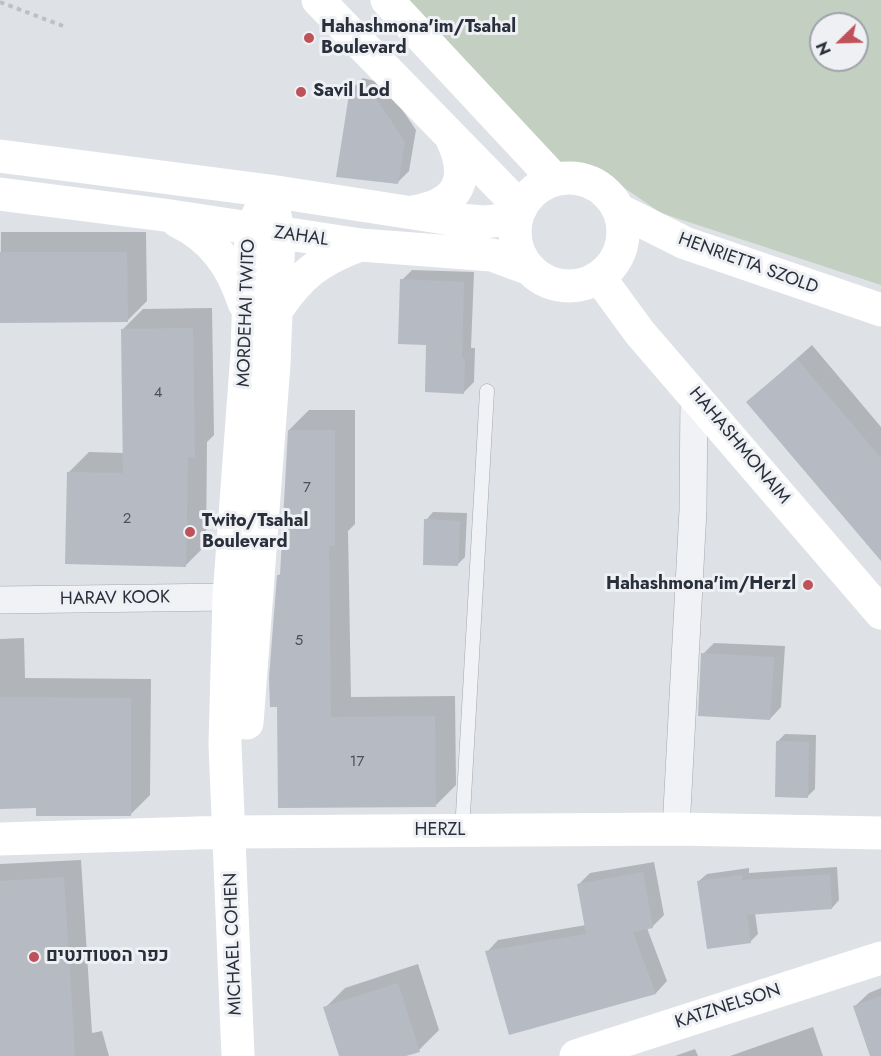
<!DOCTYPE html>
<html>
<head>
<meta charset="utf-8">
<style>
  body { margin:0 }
  #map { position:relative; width:881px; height:1056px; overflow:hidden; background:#dee1e6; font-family:Jost,sans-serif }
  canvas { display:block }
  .north { position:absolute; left:809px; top:12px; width:60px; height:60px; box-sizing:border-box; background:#eef0f4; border:2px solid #9fa3aa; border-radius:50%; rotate:247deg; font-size:16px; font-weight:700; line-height:24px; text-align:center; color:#292f3b }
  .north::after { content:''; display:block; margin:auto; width:21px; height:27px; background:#be5159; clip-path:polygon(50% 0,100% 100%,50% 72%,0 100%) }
</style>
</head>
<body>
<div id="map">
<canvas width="881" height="1056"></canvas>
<div class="north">N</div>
</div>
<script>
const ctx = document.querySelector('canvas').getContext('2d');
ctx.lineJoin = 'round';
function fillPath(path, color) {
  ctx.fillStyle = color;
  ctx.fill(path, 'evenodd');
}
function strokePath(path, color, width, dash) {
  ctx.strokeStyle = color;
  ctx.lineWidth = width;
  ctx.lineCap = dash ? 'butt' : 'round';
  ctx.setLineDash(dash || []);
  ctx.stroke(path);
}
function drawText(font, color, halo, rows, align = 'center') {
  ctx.font = font + ' Jost,Heebo,sans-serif';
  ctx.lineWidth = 6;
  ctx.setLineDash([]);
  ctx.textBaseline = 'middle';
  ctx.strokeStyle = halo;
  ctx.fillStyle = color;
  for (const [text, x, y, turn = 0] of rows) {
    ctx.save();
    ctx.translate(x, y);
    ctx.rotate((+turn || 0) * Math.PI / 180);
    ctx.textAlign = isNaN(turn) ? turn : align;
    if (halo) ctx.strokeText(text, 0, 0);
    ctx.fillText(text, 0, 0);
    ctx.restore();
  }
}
fillPath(new Path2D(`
  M407 0H881V285L661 213 610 178 557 169ZM821 24H857V60H821Z`), '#c3cfc1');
fillPath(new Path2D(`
  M363 78 385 84 416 130 409 171 397 183 352 89Z
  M1 232H146L147 301 127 321H0Z
  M412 270 474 272 471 348H475L474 382 464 392 428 343 402 280Z
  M212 308 214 435 207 442 206 545 186 565 69 472 89 452 124 453 123 329 143 309Z
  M812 345 881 427V552L748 402Z
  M309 410H355V524L348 531 351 697 455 696 456 785 436 805 280 806 278 576 281 573 289 430Z
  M433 512 467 513 465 557 458 564 426 520Z
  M24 638 25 678 151 679 150 795 130 815 37 807 0 808V639Z
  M714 643 785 646 781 707 770 719 703 654Z
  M785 734 816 735 815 789 808 796 777 742Z
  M81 860 92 1033 102 1031 109 1056H0V864Z
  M654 862 664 915 652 927 647 928 667 981 656 993 510 1033 487 952 498 940 586 925 579 884 590 873Z
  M837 867 839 900 832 908 755 913 758 934 750 942 699 881 707 874 749 868V873Z
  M418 964 439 1030 419 1050 402 1056H340L325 1008 345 988Z
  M881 988V1056H872L854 1007 869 993Z
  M813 1027 823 1056H730Z
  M695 1049 698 1056H675Z`), '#0003');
fillPath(new Path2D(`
  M350 88 374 95 405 142 398 184 336 177Z
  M0 252H127L128 322 0 323Z
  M400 279 464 282 462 358H465L464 394 425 392 426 345 398 344Z
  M193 328 195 457H188L186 567 65 564 67 472 123 473 121 329Z
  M797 359 881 458V561L746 402Z
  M288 430H335V546H329L331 717 435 716 436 807 278 808 277 707H270L269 678 277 575H280Z
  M424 519 460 521 458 566 423 565Z
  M701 653 774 657 770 720 698 716Z
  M0 697 131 698V816H36V808L0 809Z
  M776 741 809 742 808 798 775 797Z
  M643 872 653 928 633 932 656 994 509 1035 485 951 586 934 577 884Z
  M830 874 832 909 747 915 751 943 707 949 697 881 742 875V880Z
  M64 877 75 1056H0V881Z
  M398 983 420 1052 406 1056H339L323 1007Z
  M881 996V1056H870L853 1006Z`), '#b6bac2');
const lane = new Path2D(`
  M462 832 487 391`);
const street = new Path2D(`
  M0 600 229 597
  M676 829 693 510 694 393`);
strokePath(lane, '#a4a8af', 15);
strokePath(street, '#a4a8af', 28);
strokePath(new Path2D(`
  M0 2 63 26`), '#bdbfc5', 4, [4.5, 4.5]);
strokePath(lane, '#f1f2f5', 14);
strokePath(street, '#f1f2f5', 27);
strokePath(new Path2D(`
  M318 0 521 208
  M387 0 555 180
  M0 156 270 191 458 220 485 222 517 218
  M515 232a54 54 0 1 1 108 0a54 54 0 1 1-108 0Z
  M0 194 164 215 361 245 492 255 530 269
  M619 210 685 243 881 310
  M413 212C460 204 471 179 451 137
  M177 221C213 238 232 266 244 303
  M599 277 640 333 881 613
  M276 311C300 275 319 260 360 245
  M247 723 274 364 279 235 270 191
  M0 839 230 832 676 829 881 833
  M238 1056 225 744 229 597 247 353 251 229 270 191
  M576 1056 881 958`), '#fff', 33);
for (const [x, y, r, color] of [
  [309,38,6,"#be5159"],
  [301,92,6,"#be5159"],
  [190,532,6,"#be5159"],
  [808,585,6,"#be5159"],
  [34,957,6,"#be5159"]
]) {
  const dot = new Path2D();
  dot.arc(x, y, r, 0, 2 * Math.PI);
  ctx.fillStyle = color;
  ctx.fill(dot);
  strokePath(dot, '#eef0f4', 2);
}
drawText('15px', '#4c525d', null, [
  ["4",158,393],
  ["7",307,488],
  ["2",127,519],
  ["5",299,641],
  ["17",357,762]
]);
drawText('bold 18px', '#292f3b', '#eef0f4', [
  ["Hahashmona'im/Tsahal",321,28],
  ["Boulevard",321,49],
  ["Savil Lod",313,92],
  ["Twito/Tsahal",202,522],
  ["Boulevard",202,543],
  ["Hahashmona'im/Herzl",796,585,"right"],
  ["כפר הסטודנטים",46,957]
], 'left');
drawText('18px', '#292f3b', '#eef0f4', [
  ["ZAHAL",301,237,8],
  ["HENRIETTA SZOLD",748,264,20],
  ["MORDEHAI TWITO",247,313,-88],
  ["HAHASHMONAIM",739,446,50],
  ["HARAV KOOK",115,599,-1],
  ["HERZL",440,831],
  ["MICHAEL COHEN",234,944,-92],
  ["KATZNELSON",728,1007,-18]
]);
</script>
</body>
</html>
